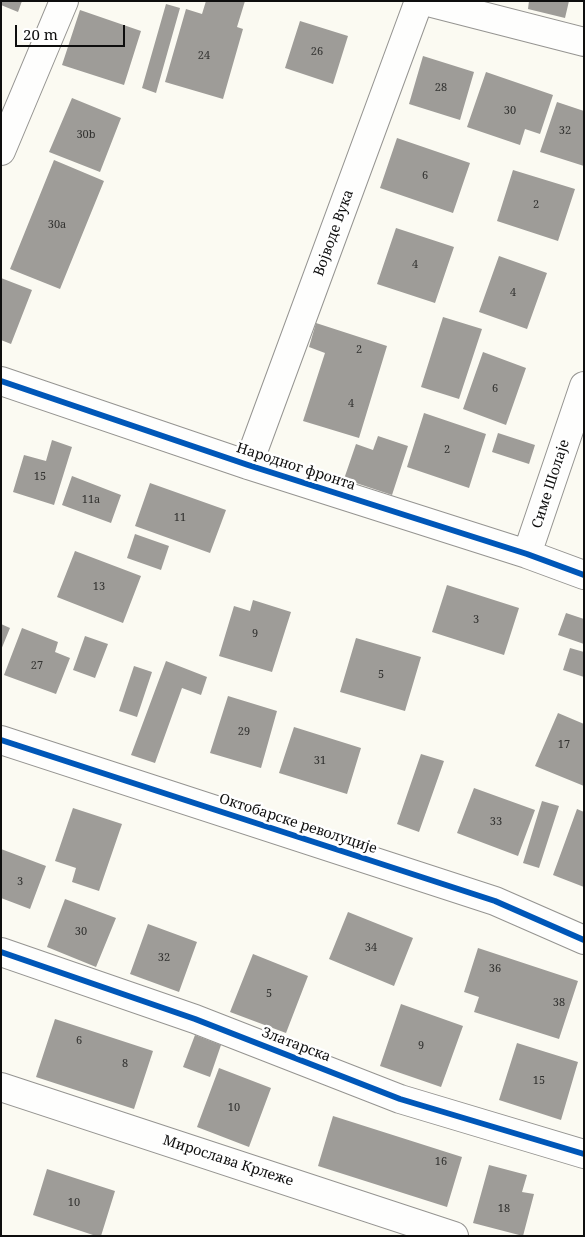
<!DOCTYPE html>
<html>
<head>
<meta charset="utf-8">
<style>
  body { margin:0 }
  #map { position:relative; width:585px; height:1237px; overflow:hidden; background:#fbfaf2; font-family:"Noto Serif",serif }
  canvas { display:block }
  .frame { position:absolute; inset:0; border:2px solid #0e0e0e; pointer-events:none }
  .scale { position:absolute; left:15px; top:25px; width:110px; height:22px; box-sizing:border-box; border:2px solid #0e0e0e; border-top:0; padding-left:6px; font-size:15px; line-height:18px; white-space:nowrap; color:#0e0e0e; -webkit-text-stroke:4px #fff; paint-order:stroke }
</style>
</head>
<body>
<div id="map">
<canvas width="585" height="1237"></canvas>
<div class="frame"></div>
<div class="scale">20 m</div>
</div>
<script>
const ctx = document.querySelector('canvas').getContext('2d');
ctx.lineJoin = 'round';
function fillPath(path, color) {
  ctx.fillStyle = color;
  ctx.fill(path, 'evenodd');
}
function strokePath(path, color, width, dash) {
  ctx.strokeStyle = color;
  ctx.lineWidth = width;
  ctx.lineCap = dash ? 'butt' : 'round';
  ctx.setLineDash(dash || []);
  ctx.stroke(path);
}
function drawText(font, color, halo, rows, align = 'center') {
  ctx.font = font + ' "Noto Serif",serif';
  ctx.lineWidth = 5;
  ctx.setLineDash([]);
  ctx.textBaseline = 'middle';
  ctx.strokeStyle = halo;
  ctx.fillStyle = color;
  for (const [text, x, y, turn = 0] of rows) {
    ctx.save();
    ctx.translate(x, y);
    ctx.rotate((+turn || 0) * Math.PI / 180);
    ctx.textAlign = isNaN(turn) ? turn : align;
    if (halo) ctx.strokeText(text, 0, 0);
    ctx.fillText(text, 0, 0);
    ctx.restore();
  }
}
fillPath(new Path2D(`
  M1 1H22L18 12 1 5Z
  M206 1H245L237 27 243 29 223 99 165 82 186 9 202 14Z
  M529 1H569L565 18 528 9Z
  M166 4 180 8 156 93 142 88Z
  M80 10 141 31 124 85 62 65Z
  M300 21 348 36 333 84 285 68Z
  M423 56 474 72 460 120 409 104Z
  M486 72 553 95 540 134 525 129 520 145 467 127Z
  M72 98 121 118 100 172 49 152Z
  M557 102 584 111V166L540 152Z
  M397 138 470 163 453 213 380 188Z
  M54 160 104 181 60 289 10 269Z
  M513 170 575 189 558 241 497 221Z
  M396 228 454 247 435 303 377 284Z
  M499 256 547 273 527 329 479 312Z
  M1 278 32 290 11 344 1 340Z
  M443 317 482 329 459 399 421 387Z
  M316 323 387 346 359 438 303 421 325 353 309 347Z
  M483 352 526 368 506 425 463 409Z
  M424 413 486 434 469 488 407 467Z
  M498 433 535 445 529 464 492 452Z
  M378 436 408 446 392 495 344 479 356 444 373 450Z
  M52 440 72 447 54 505 13 492 24 455 46 461Z
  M72 476 121 495 111 523 62 505Z
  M150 483 226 510 210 553 135 526Z
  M135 534 169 546 161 570 127 558Z
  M75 551 141 576 123 623 57 597Z
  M447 585 519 608 504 655 432 632Z
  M253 600 291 612 272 672 219 656 234 606 250 611Z
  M566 613 584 619V644L558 635Z
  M1 624 10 628 1 650Z
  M22 628 58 642 55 652 70 658 56 694 4 675Z
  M85 636 108 644 95 678 73 670Z
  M356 638 421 657 405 711 340 692Z
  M570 648 584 652V677L563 670Z
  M166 661 207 677 201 695 182 688 155 763 131 755Z
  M134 666 152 672 137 717 119 711Z
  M228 696 277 711 261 768 210 753Z
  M558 713 584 724V786L535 766Z
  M294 727 361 748 347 794 279 773Z
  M421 754 444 761 419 832 397 824Z
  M474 788 535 810 518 856 457 833Z
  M542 801 559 806 539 868 523 863Z
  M73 808 122 824 99 891 72 882 76 868 55 861Z
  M577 809 584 812V887L553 875Z
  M1 849 46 866 30 909 1 898Z
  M65 899 116 918 96 967 47 947Z
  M348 912 413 938 394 986 329 959Z
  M148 924 197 942 179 992 130 974Z
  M478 948 578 981 559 1039 474 1012 479 997 464 992Z
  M253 954 308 976 286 1033 230 1012Z
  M401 1004 463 1026 441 1087 380 1066Z
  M55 1019 153 1051 134 1109 36 1077Z
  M195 1035 221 1045 210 1077 183 1067Z
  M517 1043 578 1062 561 1120 499 1100Z
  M219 1068 271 1088 249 1147 197 1127Z
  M333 1116 462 1157 447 1207 318 1166Z
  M489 1165 527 1175 522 1192 534 1194 523 1236 473 1223Z
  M47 1169 115 1191 101 1236H96L33 1215Z`), '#9e9c98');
const minor = new Path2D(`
  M424 1 584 42
  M1 151 64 1
  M1 381 248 465 527 554 584 575
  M248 465 419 1
  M527 554 584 386
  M1 740 495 901 584 940
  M1 952 195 1019 400 1099 584 1154
  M1 1087 454 1236`);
strokePath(minor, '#959491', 30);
strokePath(minor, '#fefefd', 28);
strokePath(new Path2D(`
  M1 381 248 465 527 554 584 575
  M1 740 495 901 584 940
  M1 952 195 1019 400 1099 584 1154`), '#0057b8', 6);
drawText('11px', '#323230', null, [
  ["26",317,52],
  ["24",204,56],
  ["28",441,88],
  ["30",510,111],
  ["32",565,131],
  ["30b",86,135],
  ["6",425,176],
  ["2",536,205],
  ["30a",57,225],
  ["4",415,265],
  ["4",513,293],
  ["2",359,350],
  ["6",495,389],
  ["4",351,404],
  ["2",447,450],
  ["15",40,477],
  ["11a",91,500],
  ["11",180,518],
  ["13",99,587],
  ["3",476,620],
  ["9",255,634],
  ["27",37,666],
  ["5",381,675],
  ["29",244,732],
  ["17",564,745],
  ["31",320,761],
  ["33",496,822],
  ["3",20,882],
  ["30",81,932],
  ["34",371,948],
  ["32",164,958],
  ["36",495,969],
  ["5",269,994],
  ["38",559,1003],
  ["6",79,1041],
  ["9",421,1046],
  ["8",125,1064],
  ["15",539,1081],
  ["10",234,1108],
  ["16",441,1162],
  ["10",74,1203],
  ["18",504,1209]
]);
drawText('14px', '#0e0e0e', '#fff', [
  ["Војводе Вука",334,233,-70],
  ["Народног фронта",296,467,18],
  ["Симе Шолаје",551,484,-72],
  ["Октобарске револуције",298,824,18],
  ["Златарска",296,1045,21],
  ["Мирослава Крлеже",228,1161,18]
]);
</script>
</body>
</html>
